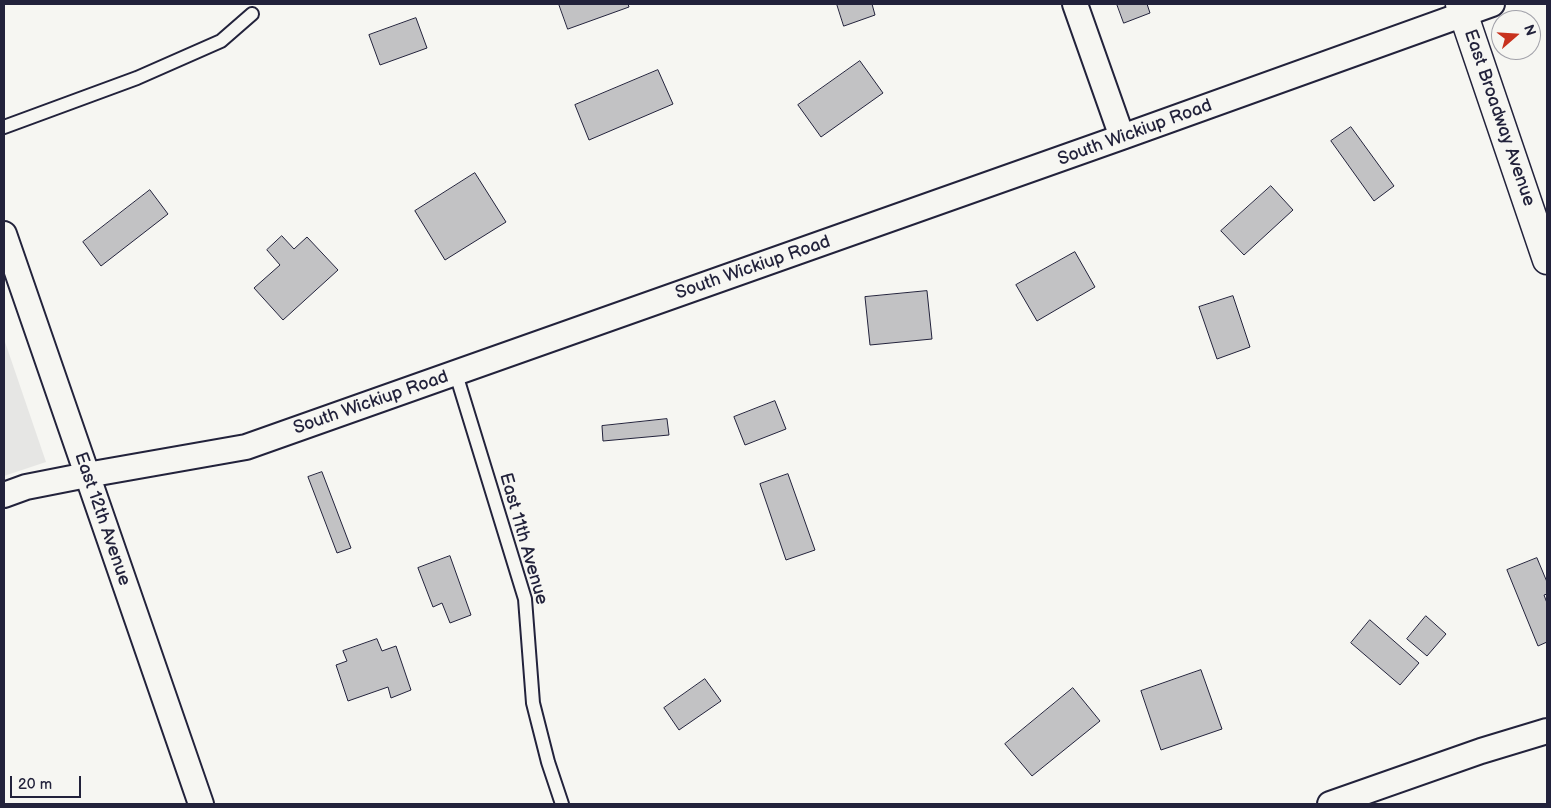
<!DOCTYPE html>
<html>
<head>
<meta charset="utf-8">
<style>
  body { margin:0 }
  #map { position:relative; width:1551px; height:808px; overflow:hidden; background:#f6f6f2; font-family:"Balsamiq Sans",sans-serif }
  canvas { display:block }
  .frame { position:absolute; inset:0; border:5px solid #22223b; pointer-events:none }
  .north { position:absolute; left:1491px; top:10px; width:50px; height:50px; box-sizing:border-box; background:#f6f6f2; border:1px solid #a1a1a9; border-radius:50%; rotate:71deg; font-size:14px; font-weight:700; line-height:20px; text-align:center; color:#22223b }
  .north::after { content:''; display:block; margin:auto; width:18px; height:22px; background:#c8321e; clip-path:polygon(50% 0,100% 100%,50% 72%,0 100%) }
  .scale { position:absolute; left:10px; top:776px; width:71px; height:22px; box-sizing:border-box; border:2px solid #22223b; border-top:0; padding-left:6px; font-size:15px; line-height:18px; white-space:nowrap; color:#22223b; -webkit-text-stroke:4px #f6f6f2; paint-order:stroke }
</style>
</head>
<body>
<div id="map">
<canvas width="1551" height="808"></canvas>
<div class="frame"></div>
<div class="north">N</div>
<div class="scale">20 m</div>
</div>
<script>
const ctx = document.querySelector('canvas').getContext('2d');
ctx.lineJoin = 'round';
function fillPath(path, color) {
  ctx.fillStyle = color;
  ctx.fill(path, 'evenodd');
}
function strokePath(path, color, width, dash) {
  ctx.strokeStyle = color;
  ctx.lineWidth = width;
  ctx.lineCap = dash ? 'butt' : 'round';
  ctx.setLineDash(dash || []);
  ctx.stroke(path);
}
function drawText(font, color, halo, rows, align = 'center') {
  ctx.font = font + ' "Balsamiq Sans",sans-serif';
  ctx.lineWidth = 4;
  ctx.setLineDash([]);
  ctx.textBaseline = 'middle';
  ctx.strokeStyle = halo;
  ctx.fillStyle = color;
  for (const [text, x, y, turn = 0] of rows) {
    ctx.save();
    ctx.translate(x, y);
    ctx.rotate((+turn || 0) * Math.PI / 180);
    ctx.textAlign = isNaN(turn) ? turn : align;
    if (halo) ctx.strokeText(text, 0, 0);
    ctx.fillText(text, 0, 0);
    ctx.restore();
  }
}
fillPath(new Path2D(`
  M4 339 46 462 4 476Z`), '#e6e6e4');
const building = new Path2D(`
  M559 4H628L629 7 568 29Z
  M837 4H872L875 15 844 26Z
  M1117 4H1147L1150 13 1124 23Z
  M416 18 427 48 380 65 369 35Z
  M860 61 883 93 821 137 798 105Z
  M658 70 673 104 589 140 575 105Z
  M1351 127 1394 186 1374 201 1331 141Z
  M475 173 506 222 445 260 415 211Z
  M1271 186 1293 210 1244 255 1221 231Z
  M150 190 168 214 101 266 83 242Z
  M282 236 294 249 307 237 338 270 283 320 254 288 280 265 267 250Z
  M1075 252 1095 287 1037 321 1016 285Z
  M927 291 932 339 870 345 865 297Z
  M1233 296 1250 347 1217 359 1199 307Z
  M775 401 786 429 745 445 734 417Z
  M667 419 669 435 603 441 602 426Z
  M322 472 351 548 337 553 308 477Z
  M788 474 815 550 786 560 760 484Z
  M450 556 471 615 450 623 442 603 433 607 418 568Z
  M1537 558 1547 582V594L1544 595 1547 603V642L1538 646 1507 570Z
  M1426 616 1446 634 1427 656 1407 639Z
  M1370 620 1419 663 1400 685 1351 643Z
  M377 639 382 651 396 646 411 690 391 698 388 687 348 701 336 665 347 661 343 651Z
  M1201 670 1222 729 1161 750 1141 691Z
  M705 679 721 701 679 730 664 708Z
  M1073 688 1100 721 1032 776 1005 744Z`);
fillPath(building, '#c2c2c4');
strokePath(building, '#22223b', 1);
const service = new Path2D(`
  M4 127 137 78 221 41 252 14
  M456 374 525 599 533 703 548 762 562 804`);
const minor = new Path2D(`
  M1075 4 1122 137
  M4 234 201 804
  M4 495 26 487 87 475 246 447 1122 137 1492 4
  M1330 804 1481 751 1547 731`);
const secondary = new Path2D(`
  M1460 4 1547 260`);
strokePath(service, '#22223b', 16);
strokePath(minor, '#22223b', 28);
strokePath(secondary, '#22223b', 31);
strokePath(service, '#f6f6f2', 12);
strokePath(minor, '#f6f6f2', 24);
strokePath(secondary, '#f6f6f2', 28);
drawText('18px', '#22223b', '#f6f6f2', [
  ["East Broadway Avenue",1499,118,71],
  ["South Wickiup Road",1135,133,-20],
  ["South Wickiup Road",753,268,-19],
  ["South Wickiup Road",371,403,-19],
  ["East 12th Avenue",102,519,71],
  ["East 11th Avenue",523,539,74]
]);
</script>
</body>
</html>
